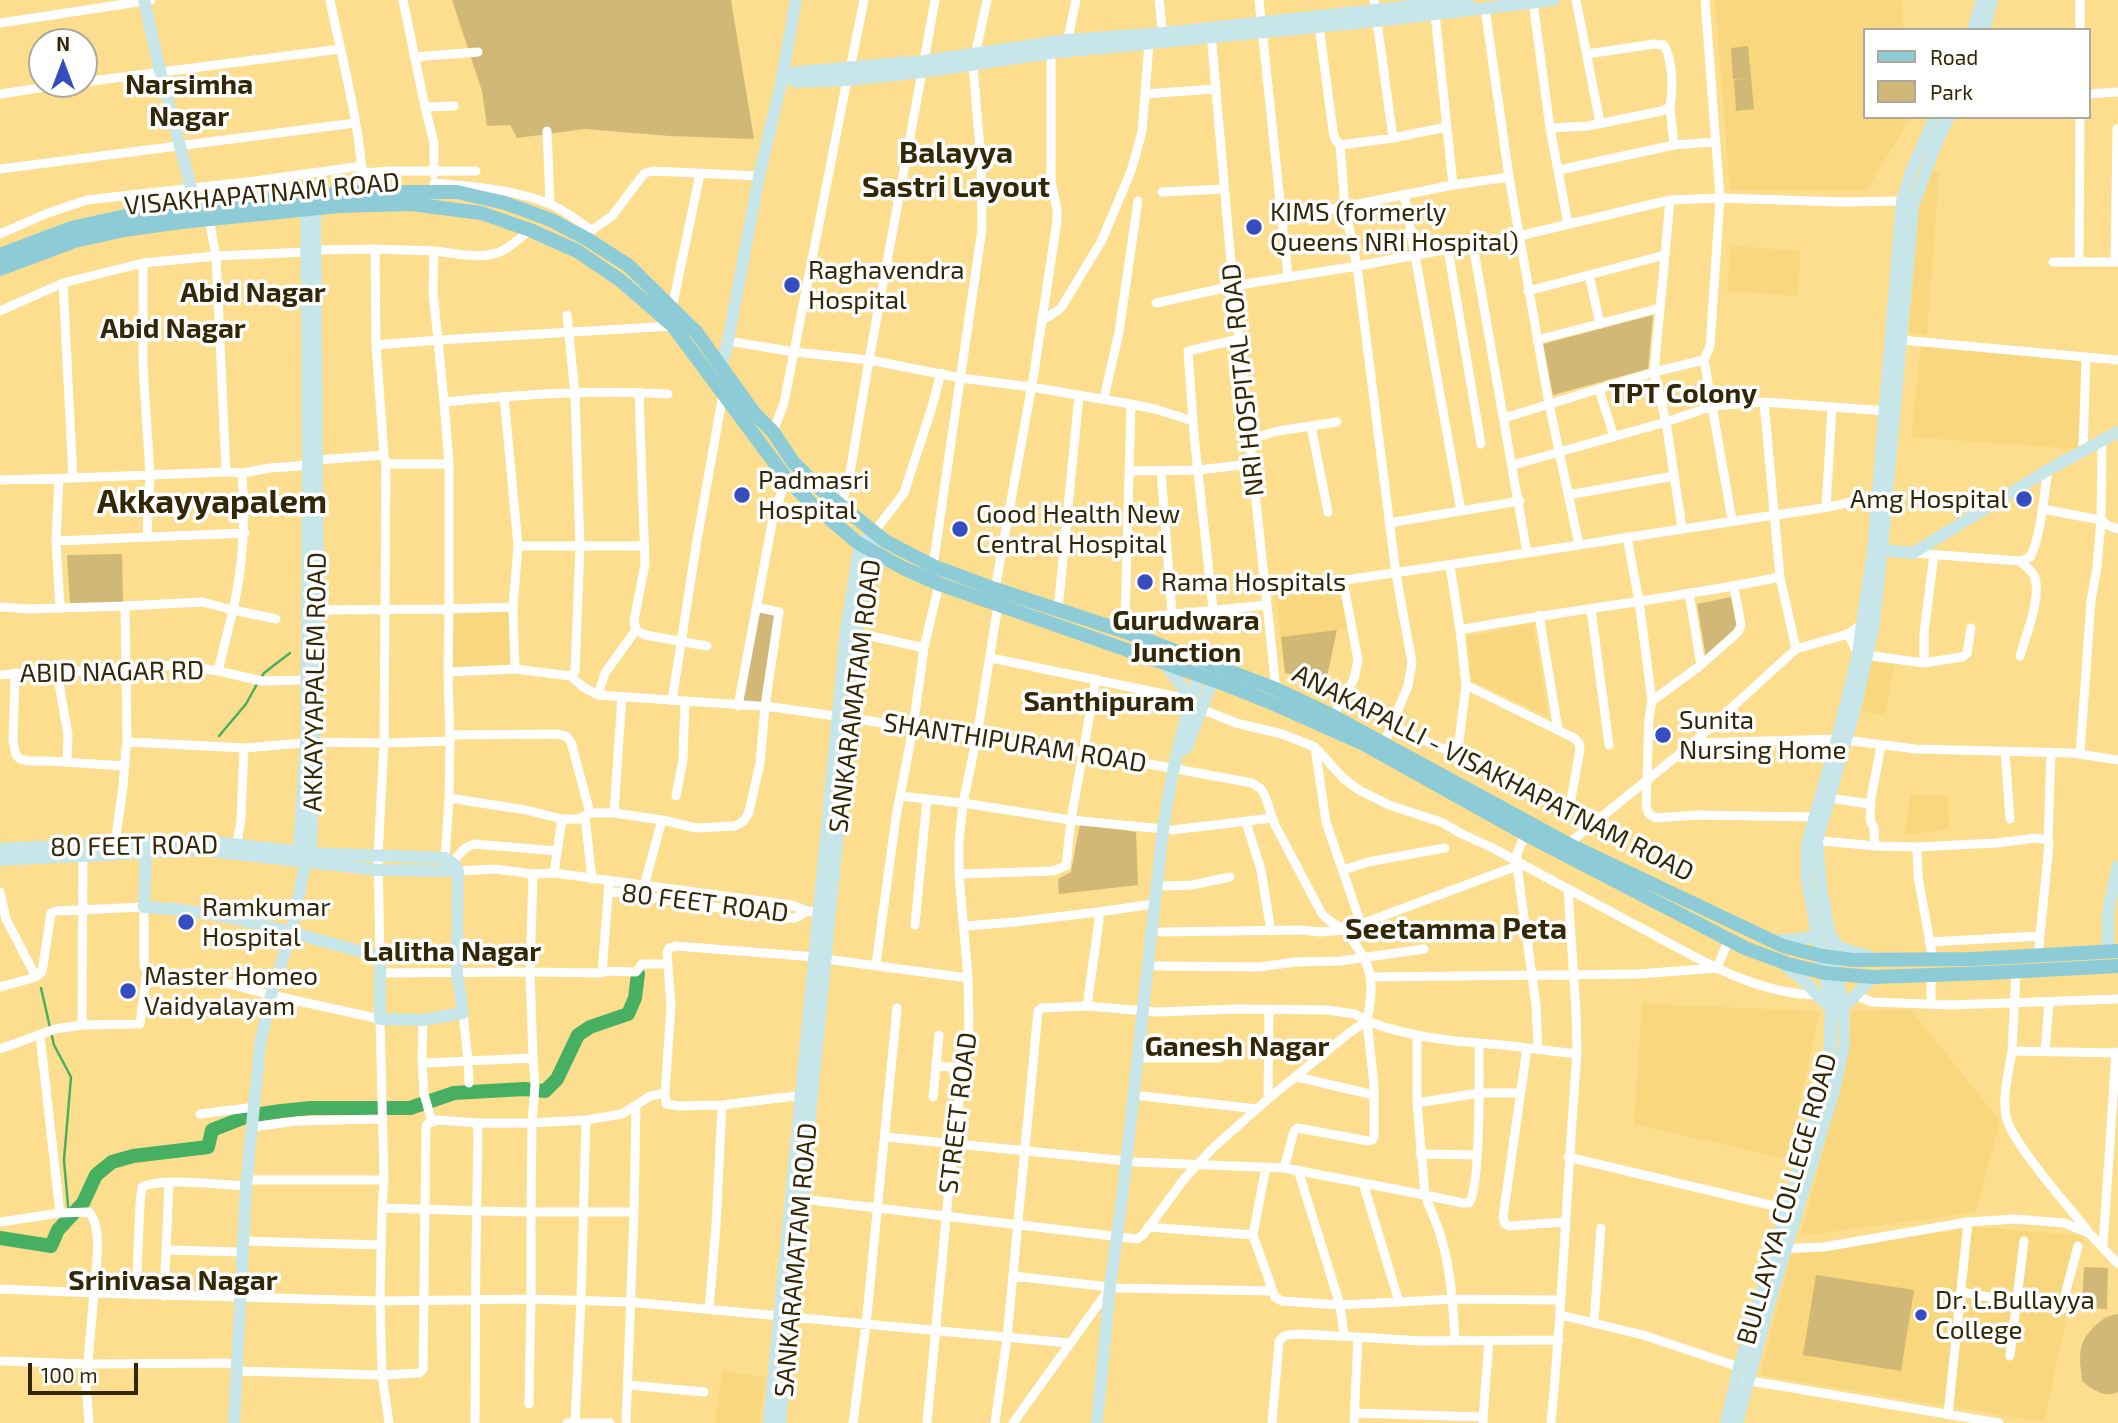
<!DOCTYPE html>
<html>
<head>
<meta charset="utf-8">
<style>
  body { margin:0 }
  #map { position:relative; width:2118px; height:1423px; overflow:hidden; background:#fcde8e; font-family:"Exo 2",sans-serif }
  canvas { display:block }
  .legend { position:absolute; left:1863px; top:28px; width:228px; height:91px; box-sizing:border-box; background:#fff; border:2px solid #ada99b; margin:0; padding:9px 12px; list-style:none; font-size:21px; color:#332705 }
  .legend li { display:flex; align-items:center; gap:14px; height:35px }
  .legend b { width:35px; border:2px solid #ada99b }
  .north { position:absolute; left:28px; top:28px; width:70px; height:70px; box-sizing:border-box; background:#fff; border:2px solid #ada99b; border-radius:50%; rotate:0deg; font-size:19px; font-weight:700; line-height:28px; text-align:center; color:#332705 }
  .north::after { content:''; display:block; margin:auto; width:24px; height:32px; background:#364dbf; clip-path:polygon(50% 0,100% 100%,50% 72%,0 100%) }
  .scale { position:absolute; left:28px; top:1363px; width:110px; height:32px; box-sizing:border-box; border:4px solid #332705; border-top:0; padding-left:9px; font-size:21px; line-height:24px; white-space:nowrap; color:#332705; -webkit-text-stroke:5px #fff; paint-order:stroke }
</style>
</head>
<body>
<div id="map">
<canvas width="2118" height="1423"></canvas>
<ul class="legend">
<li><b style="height:9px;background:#8dccd6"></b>Road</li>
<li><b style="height:19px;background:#d1b876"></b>Park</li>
</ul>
<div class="north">N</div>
<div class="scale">100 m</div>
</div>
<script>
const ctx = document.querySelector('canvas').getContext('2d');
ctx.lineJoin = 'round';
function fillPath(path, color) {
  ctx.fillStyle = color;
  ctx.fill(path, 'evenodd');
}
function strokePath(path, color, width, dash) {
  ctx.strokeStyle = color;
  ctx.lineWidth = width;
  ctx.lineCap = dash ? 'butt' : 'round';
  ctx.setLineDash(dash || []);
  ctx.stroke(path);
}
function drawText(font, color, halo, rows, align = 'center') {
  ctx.font = font + ' "Exo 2",sans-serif';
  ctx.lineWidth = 7;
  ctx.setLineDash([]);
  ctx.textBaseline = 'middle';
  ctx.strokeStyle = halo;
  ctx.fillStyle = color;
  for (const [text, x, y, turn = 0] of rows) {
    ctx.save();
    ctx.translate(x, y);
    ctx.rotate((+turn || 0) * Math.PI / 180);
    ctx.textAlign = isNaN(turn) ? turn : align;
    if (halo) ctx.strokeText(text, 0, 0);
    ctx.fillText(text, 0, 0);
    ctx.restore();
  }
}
fillPath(new Path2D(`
  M1715 0H1901L1904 30H1864V117H1911L1866 191 1730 190Z
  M1932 170 1939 172 1927 335 1909 333 1919 203Z
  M1731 246 1801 251 1797 296 1727 291Z
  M1921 345 2085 358 2077 449 1911 437Z
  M1342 586 1347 629 1281 637 1276 593Z
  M511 610 512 666 451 669V611Z
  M1533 623 1548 716 1472 681 1467 637Z
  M1871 661 1894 665 1885 715 1861 711Z
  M1910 795H1948L1949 829 1905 835Z
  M1642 1004 1820 1011 1787 1159 1634 1124Z
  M1910 1009 2000 1121 1976 1212 1801 1236 1850 1041 1851 1011Z
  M1979 1227 2084 1236 2044 1422 1760 1375 1791 1254Z
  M722 1371 765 1377 759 1423H715Z`), '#f8d77e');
fillPath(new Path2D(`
  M452 0H731L754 139 670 136 585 129 517 138 510 125 487 126 482 91Z
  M1748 46 1754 109 1736 111 1734 80 1745 78 1733 79 1731 48Z
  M1653 315 1648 369 1553 395 1543 344Z
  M122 554 123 603H70L67 555Z
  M1731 597 1738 629 1706 657 1697 604Z
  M756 607 779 612 765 706H738Z
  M1337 630 1326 681 1285 673 1281 637Z
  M1080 824 1136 832 1138 885 1059 894 1058 879 1071 872Z
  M2084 1267 2108 1268 2107 1309 2082 1308Z
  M1816 1275 1914 1290 1901 1371 1803 1355Z
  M2118 1314V1392C2105 1399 2092 1389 2082 1381 2080 1357 2076 1345 2094 1327 2102 1319 2106 1316 2118 1314Z`), '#d1b876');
strokePath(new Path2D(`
  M261 678 264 673 290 653
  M219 736 246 704 257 684
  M41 988 54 1045 71 1077 64 1160 69 1217`), '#47af62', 2.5);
strokePath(new Path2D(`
  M0 1238 51 1246 58 1230 83 1203 96 1175 112 1162 133 1156 208 1147 212 1130 248 1116 281 1111 311 1108H410L454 1093 524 1089 545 1091 557 1079 578 1035 590 1027 628 1014 635 998 638 974`), '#47af62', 14);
strokePath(new Path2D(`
  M330 0C342 60 362 131 363 192
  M403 0 425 107 454 106
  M1159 0 1163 37
  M1259 0 1288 277
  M1374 0 1393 138
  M1576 0 1600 123
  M2080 0V30
  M1533 2 1550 128 1568 224
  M1485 8 1509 177
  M1435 14 1453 185
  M0 23 151 0
  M1319 25 1333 131 1335 139 1340 145 1393 138 1447 127
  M1211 33 1233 286 1276 689
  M1067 43 1076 0
  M414 57 478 52
  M924 61 935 0
  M850 69 864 0
  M84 82 340 49
  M0 94 67 84
  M1145 94 1215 89
  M2088 94 2118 92
  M425 107 434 143V174
  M1670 107 1674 145
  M1550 128 1588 126 1662 111 1670 107C1673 89 1673 61 1664 45L1654 44 1587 54
  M547 131 550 204
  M1340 145 1345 208 1357 266 1396 574 1412 663 1408 686 1384 743
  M0 169 355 123
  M1559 170 1674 145 1715 142
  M363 173 390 171H476
  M434 183C471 186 520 190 554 206 567 212 579 222 591 230
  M1162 192 1224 189
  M1404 194 1461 511
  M209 219 216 256 226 472 242 473 270 468 299 466 317 460 384 455 376 345 439 340 673 326
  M1283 219 1453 185 1509 177 1549 404 1579 545
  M0 234 48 213 87 200 255 181 362 166
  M582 237 612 216 640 179 645 173 653 171 759 176
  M1473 245 1527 553
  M375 249 434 251 433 291 444 402
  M1448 249 1481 444
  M316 250 375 249 376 345
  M434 251C457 253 487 262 507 248 515 243 522 236 530 230
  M1665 255 1654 372 1666 422 1682 528
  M2053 262H2118
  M2079 262 2080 117
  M2115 262 2117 129
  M143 263 63 283 73 478 150 475 147 537
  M1589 275 1600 324
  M1528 291 1665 255 1670 200
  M1156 303 1233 286 1357 266 1519 236 1670 200 1720 198 1841 202 1902 201
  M672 308 700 174
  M0 311 63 283
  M567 315 575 394 580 547 575 671 571 676
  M1042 321 1061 308 1102 240 1131 171 1142 132 1149 44
  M1537 340 1660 308
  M1901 340 2118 360
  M728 341 795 352 869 360 961 378 1031 387 1131 404 1125 619 1123 631
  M1704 360 1710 346 1720 198 1705 0
  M1599 389 1614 437
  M639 392 645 564 634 621 636 630 645 635 707 646
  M504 396 518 546
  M1104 398 1119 332 1138 201
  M1131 404 1155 409 1193 421
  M1504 418 1654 372 1704 360 1732 520
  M1311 426 1328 512
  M773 432 784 403 847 80
  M1250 439 1278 431 1337 422
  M2083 451 2086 357
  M449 464 444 402C518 395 594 389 668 394
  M1513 465 1666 422 1713 406 1764 402 1887 411
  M1130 471 1198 470 1251 464
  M1161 471 1172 613
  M226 472 150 475 143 366V263L216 256 307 252
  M242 473C245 523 244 561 233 610L276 619
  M59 478 56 541 245 533
  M0 480 73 478
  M1568 495 1674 476
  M841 506 850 473 869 360 922 72
  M1826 508 1832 407
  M2042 509 2101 520 2107 525 2118 529
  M1389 523 1520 501
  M874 532 904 493 932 407 941 373
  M1627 537 1639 601 1652 701 1649 718 1646 806 1649 814 1656 818 1696 815 1813 817
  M56 541 60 608
  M1913 553 2020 561 2030 557C2041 537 2044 494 2048 470
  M2020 561C2025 566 2033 571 2035 578 2041 599 2026 635 2020 656
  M933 566 982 229 981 161 973 65 987 0
  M1450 566 1460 630C1566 610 1674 599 1780 577L1764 402
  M1780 577 1796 649
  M995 589 1033 379 1057 221V209L1051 182V50
  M1266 591C1452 566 1637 535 1823 508 1842 505 1861 498 1880 496
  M1689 593 1701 665
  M125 606 202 602 233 610 218 671
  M0 607 29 609 125 606 127 744
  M513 607 515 669
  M1213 609 1194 435 1188 351 1239 339
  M1591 609 1609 745
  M318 610 449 609V464H386L385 460
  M1058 610 1079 395
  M1539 615 1558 729
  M1125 619 1267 605
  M858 633 924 648
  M1848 634 1858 654 1924 663 1962 657 1967 654 1971 628
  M991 658 1188 699
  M1924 663V633L1934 555
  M57 672 68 735 67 762
  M448 672 449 609 513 607 518 546H645
  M15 673 13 741 16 755 20 759 29 761H48L125 766
  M0 675 30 672 92 671 127 674 163 666 179 665 218 671 262 681 306 680
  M598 695 605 673 636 630
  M672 701 697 540 723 394
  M1652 701 1701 665 1738 632 1741 625 1734 587
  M738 706 773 518 786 478
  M1201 709 1236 723 1282 734 1315 747 1344 779 1359 790 1389 805 1441 822 1462 834 1495 849C1540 875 1586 898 1632 923 1689 953 1749 993 1815 995
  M1333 716 1354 679 1358 660 1343 581
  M1392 726 1570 805 1580 749 1579 743 1574 738 1466 685
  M450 735 556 734 566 736 571 742 590 813
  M1693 743 1837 739 1916 749 2072 753 2118 760
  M1315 747 1326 822 1361 924
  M2005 751 2010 819
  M2080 754 2091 601 2097 567 2101 520 2102 441
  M1457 756 1466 685 1460 630
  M676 796 683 759 685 701
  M900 796 963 803 1071 820 1163 829
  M449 798 450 741 448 672 515 669 571 676 583 687 598 695 773 707 1084 752 1252 783 1261 789 1265 796 1275 825 1322 914 1331 922 1345 930 1517 866V854L1525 834
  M1829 798 1870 804
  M1570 805 1601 818
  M614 813 662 820 696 828 735 826 744 821 749 812 760 763 765 706 779 612 756 607
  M585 817 592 879
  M1246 822 1261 870 1271 931
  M1172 830 1272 818
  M1812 840 1875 846 1917 847 1918 877 1933 959
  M2048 840 2051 752
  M115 843 123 787 126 747 130 742 244 748 314 742 384 743 386 464
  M1568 844 1693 743 1796 649 1848 634 1862 624
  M1875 846 1874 828 1870 820 1871 799 1881 745
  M1917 847 1996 843 2036 838 2048 840 2049 844 2038 956
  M236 849 241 819 244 748
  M445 858 449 798 526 810 562 819H579L590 813H614L622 696
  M452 863C459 855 464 846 475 844L557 851
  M1517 866 1536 1005 1538 1050
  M1343 870 1368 862 1445 848
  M554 873 791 905 808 911 822 912
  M533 874 554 873 562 819
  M959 874 1053 871 1066 866 1071 820 1096 679
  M644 886 662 820
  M1164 886 1192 885 1230 877
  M1568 889 1576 1012 1577 1054
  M609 891 785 918H795L808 911
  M0 892 6 919 36 977
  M1098 912 1154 904
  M915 925 927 799
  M965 926 1015 922 1098 912 1099 921 1087 1006
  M1160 932 1300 930 1320 932 1345 930C1371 965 1376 976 1367 1021 1406 1036 1448 1041 1490 1044 1519 1046 1548 1051 1577 1054 1567 1177 1563 1300 1551 1423
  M1929 942 2040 936
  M380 957 378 856 384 743 450 741
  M825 959 968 978
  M876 964 896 817 913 728 924 648 939 584
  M1156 966 1259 967 1295 962 1340 961 1424 949
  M603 971 636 972 642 964H668
  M2016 972 2012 1051 2118 1053
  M380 973 530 972 533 874 495 869 458 871
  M1370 977 1638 974 1717 968 1729 939
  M1931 981V1004
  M0 987 36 977 42 972 51 913 56 911 144 907V966L147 970 226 983 271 995 380 1019 384 1180
  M1854 995 1872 1002 1951 1005 2118 999
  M463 1013 468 1061 533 1058 530 972 602 973 609 882
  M423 1020 422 1061 426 1063 468 1061 469 1083
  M82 1025 140 1024 147 970
  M1417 1035V1103L1425 1195 1463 1203H1469C1481 1188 1479 1070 1479 1044
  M1527 1048 1503 1217 1505 1224 1510 1226 1564 1222
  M0 1049 55 1029 82 1025 83 853
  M2012 1051C2009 1072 2002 1095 2006 1116 2010 1141 2070 1208 2088 1231
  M2045 1051 2049 1002
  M533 1058 535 1085 532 1123 586 1120 581 1300 575 1422
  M1146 1058H1220
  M422 1061 424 1094 432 1122
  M936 1066 964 1068
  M1297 1077 1374 1095
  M665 1093 671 1006 667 953 669 948 676 946 815 957
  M1142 1096 1257 1109
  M933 1097 939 1035
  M1268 1099 1269 1010
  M1417 1103 1479 1093H1520
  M200 1114 255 1107
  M586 1120 622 1114 650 1096 665 1093 666 1104 679 1106 722 1105 796 1096 804 1097
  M478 1123H532L531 1212H634L626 1423
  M252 1127 297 1121 382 1119
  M886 1137 1127 1161
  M1420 1154 1477 1155
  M1568 1157 1787 1209
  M1135 1162 1284 1168 1363 1183 1399 1302 1452 1299 1560 1300
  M1266 1167 1253 1235 1275 1297 1282 1301 1340 1305 1399 1302
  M1284 1168 1294 1131 1298 1128 1368 1141 1372 1140 1374 1137V1085L1367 1021
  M1298 1170 1340 1305 1344 1336
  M246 1180H384L382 1208
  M1363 1183 1425 1195C1430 1209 1437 1223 1441 1237 1451 1270 1453 1306 1455 1341
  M802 1199 1137 1239 1143 1235 1184 1179 1213 1148 1268 1099 1349 1033 1367 1021
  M634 1212 636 1105
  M60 1213 89 1212C104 1229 95 1271 94 1293L380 1301 531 1299 529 1404
  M0 1222 60 1213 40 1035
  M1148 1227 1253 1235
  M242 1241 381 1245
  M2103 1246 2116 1052
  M1780 1249 1824 1247 1968 1222 2015 1219 2064 1223 2089 1233 2118 1264
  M167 1250 242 1252
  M1013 1276 1118 1288 1273 1291
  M0 1289 94 1293 86 1385 89 1423
  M1961 1292 2061 1310 2078 1246
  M136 1295 140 1204 142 1187C162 1177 221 1185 246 1186
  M164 1296 169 1183
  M709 1309 716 1226 722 1105
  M1560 1315 1643 1335 1739 1367
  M1594 1322 1601 1228
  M1358 1337 1422 1341 1559 1340
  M2010 1356 2024 1241
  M0 1361 88 1364 238 1363
  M237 1371 382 1375 389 1423
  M1745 1380 1999 1423
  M628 1385 704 1392
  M1355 1413 1483 1417V1423
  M1948 1415 1968 1222
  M1483 1417 1489 1341
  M475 1423C475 1323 476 1223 478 1123L437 1120 426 1125 423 1369 419 1373 382 1375 380 1301 382 1208C432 1209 482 1212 531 1212V1299L630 1302 1069 1343
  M567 1423H610
  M853 1423 866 1325 897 1008
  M927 1423 953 1144 969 1028 968 978 959 874V842L963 803 977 736 998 605
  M995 1423 1007 1338 1038 1011 1042 1008 1087 1006 1157 1012 1237 1009 1327 1010 1355 1014 1367 1021
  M1013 1423 1110 1288
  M1272 1423 1279 1342C1283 1334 1289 1335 1297 1334L1358 1337 1354 1423`), '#fff', 9);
strokePath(new Path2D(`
  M144 0 160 71 196 206
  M1973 30 1982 0
  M1984 30 1992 0
  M782 76H789L795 82 847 80 922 72 1051 53 1377 21 1554 0
  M789 76 797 72 924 61 1067 40 1163 33 1468 0
  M721 368 728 341 759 176 781 84 796 0
  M1882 550 1913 553 2048 470 2118 432
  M1165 664 1184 689 1186 707
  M1186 749 1216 671
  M0 849 115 843 206 841 309 853 445 858 455 865 458 871 457 973 463 1013 423 1020 380 1019V957C303 936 225 910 144 907L146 853
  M0 860 200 850 379 870 458 871
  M300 860 299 847 306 743 308 463 306 200
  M1832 937 1838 947 1870 957
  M1773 941 1809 938 1817 931
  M2108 951V911L2118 866
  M1781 962 1806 983 1831 1009
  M1843 1008 1873 977
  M234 1423 246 1186 260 1045 271 995 291 933 303 874 311 846 318 610 315 199
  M769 1423 846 630 860 544 874 532
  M780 1423 860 608 865 571 873 543
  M1097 1423 1110 1287 1122 1199 1163 829C1172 772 1183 715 1205 662
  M1726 1423 1739 1367 1820 1099 1829 1060 1831 1009 1807 880V844L1837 739 1858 654 1862 624 1873 551 1902 201 1911 172 1935 117
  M1737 1423 1770 1301 1834 1091 1844 1045 1843 1008 1821 887 1817 841 1856 705 1874 624 1884 528 1913 206 1936 144 1949 117`), '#c6e6ea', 12);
strokePath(new Path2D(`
  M0 255 71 228 125 216 206 205 360 192H457L505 203 551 220 587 239 629 266 697 333 755 414 773 432 793 462 818 487 885 541 933 566 995 589 1123 631 1276 689 1329 714 1568 844 1783 946 1822 956 1853 960 1973 959 2118 951
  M0 269 75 241 124 230 181 222 339 206 411 204 481 213 530 230 577 251 620 280 673 326 786 478 812 504 858 543 903 568 939 584 1224 684 1272 703 1362 743 1525 834 1745 948 1788 964 1825 973 1873 977 1988 973 2118 966`), '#8dccd6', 14);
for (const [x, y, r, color] of [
  [1254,227,9,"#364dbf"],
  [792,285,9,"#364dbf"],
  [742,495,9,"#364dbf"],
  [2024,499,9,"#364dbf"],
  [960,529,9,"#364dbf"],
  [1145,582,9,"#364dbf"],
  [1663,735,9,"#364dbf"],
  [186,922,9,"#364dbf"],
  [128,991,9,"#364dbf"],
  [1921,1315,7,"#364dbf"]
]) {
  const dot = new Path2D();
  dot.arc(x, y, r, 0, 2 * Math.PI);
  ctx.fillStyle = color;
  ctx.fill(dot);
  strokePath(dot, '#fff', 2.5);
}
drawText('26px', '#332705', '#fff', [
  ["VISAKHAPATNAM ROAD",262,194,-5],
  ["NRI HOSPITAL ROAD",1243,380,-96],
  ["ABID NAGAR RD",112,672,-1],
  ["AKKAYYAPALEM ROAD",315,682,-89],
  ["SANKARAMATAM ROAD",855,696,-83],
  ["SHANTHIPURAM ROAD",1015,743,9],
  ["ANAKAPALLI - VISAKHAPATNAM ROAD",1493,773,27],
  ["80 FEET ROAD",134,846,-1],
  ["80 FEET ROAD",705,903,7],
  ["STREET ROAD",958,1113,-83],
  ["BULLAYYA COLLEGE ROAD",1787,1199,-74],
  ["SANKARAMATAM ROAD",796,1260,-85]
]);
drawText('26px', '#332705', '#fff', [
  ["KIMS (formerly",1270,212],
  ["Queens NRI Hospital)",1270,242],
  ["Raghavendra",808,270],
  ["Hospital",808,300],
  ["Padmasri",758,480],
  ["Hospital",758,510],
  ["Amg Hospital",2008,499,"right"],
  ["Good Health New",976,514],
  ["Central Hospital",976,544],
  ["Rama Hospitals",1161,582],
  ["Sunita",1679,720],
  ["Nursing Home",1679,750],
  ["Ramkumar",202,907],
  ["Hospital",202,937],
  ["Master Homeo",144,976],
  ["Vaidyalayam",144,1006],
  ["Dr. L.Bullayya",1935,1300],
  ["College",1935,1330]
], 'left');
drawText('bold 28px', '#332705', '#fff', [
  ["Narsimha",189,85],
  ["Nagar",189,117],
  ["Abid Nagar",253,293],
  ["Abid Nagar",173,329],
  ["TPT Colony",1683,394],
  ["Gurudwara",1186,621],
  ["Junction",1186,653],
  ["Santhipuram",1109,702],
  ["Lalitha Nagar",452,952],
  ["Ganesh Nagar",1237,1047],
  ["Srinivasa Nagar",173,1281]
]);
drawText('bold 30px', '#332705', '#fff', [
  ["Balayya",956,153],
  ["Sastri Layout",956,187],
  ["Seetamma Peta",1456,929]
]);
drawText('bold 33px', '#332705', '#fff', [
  ["Akkayyapalem",212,502]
]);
</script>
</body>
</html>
